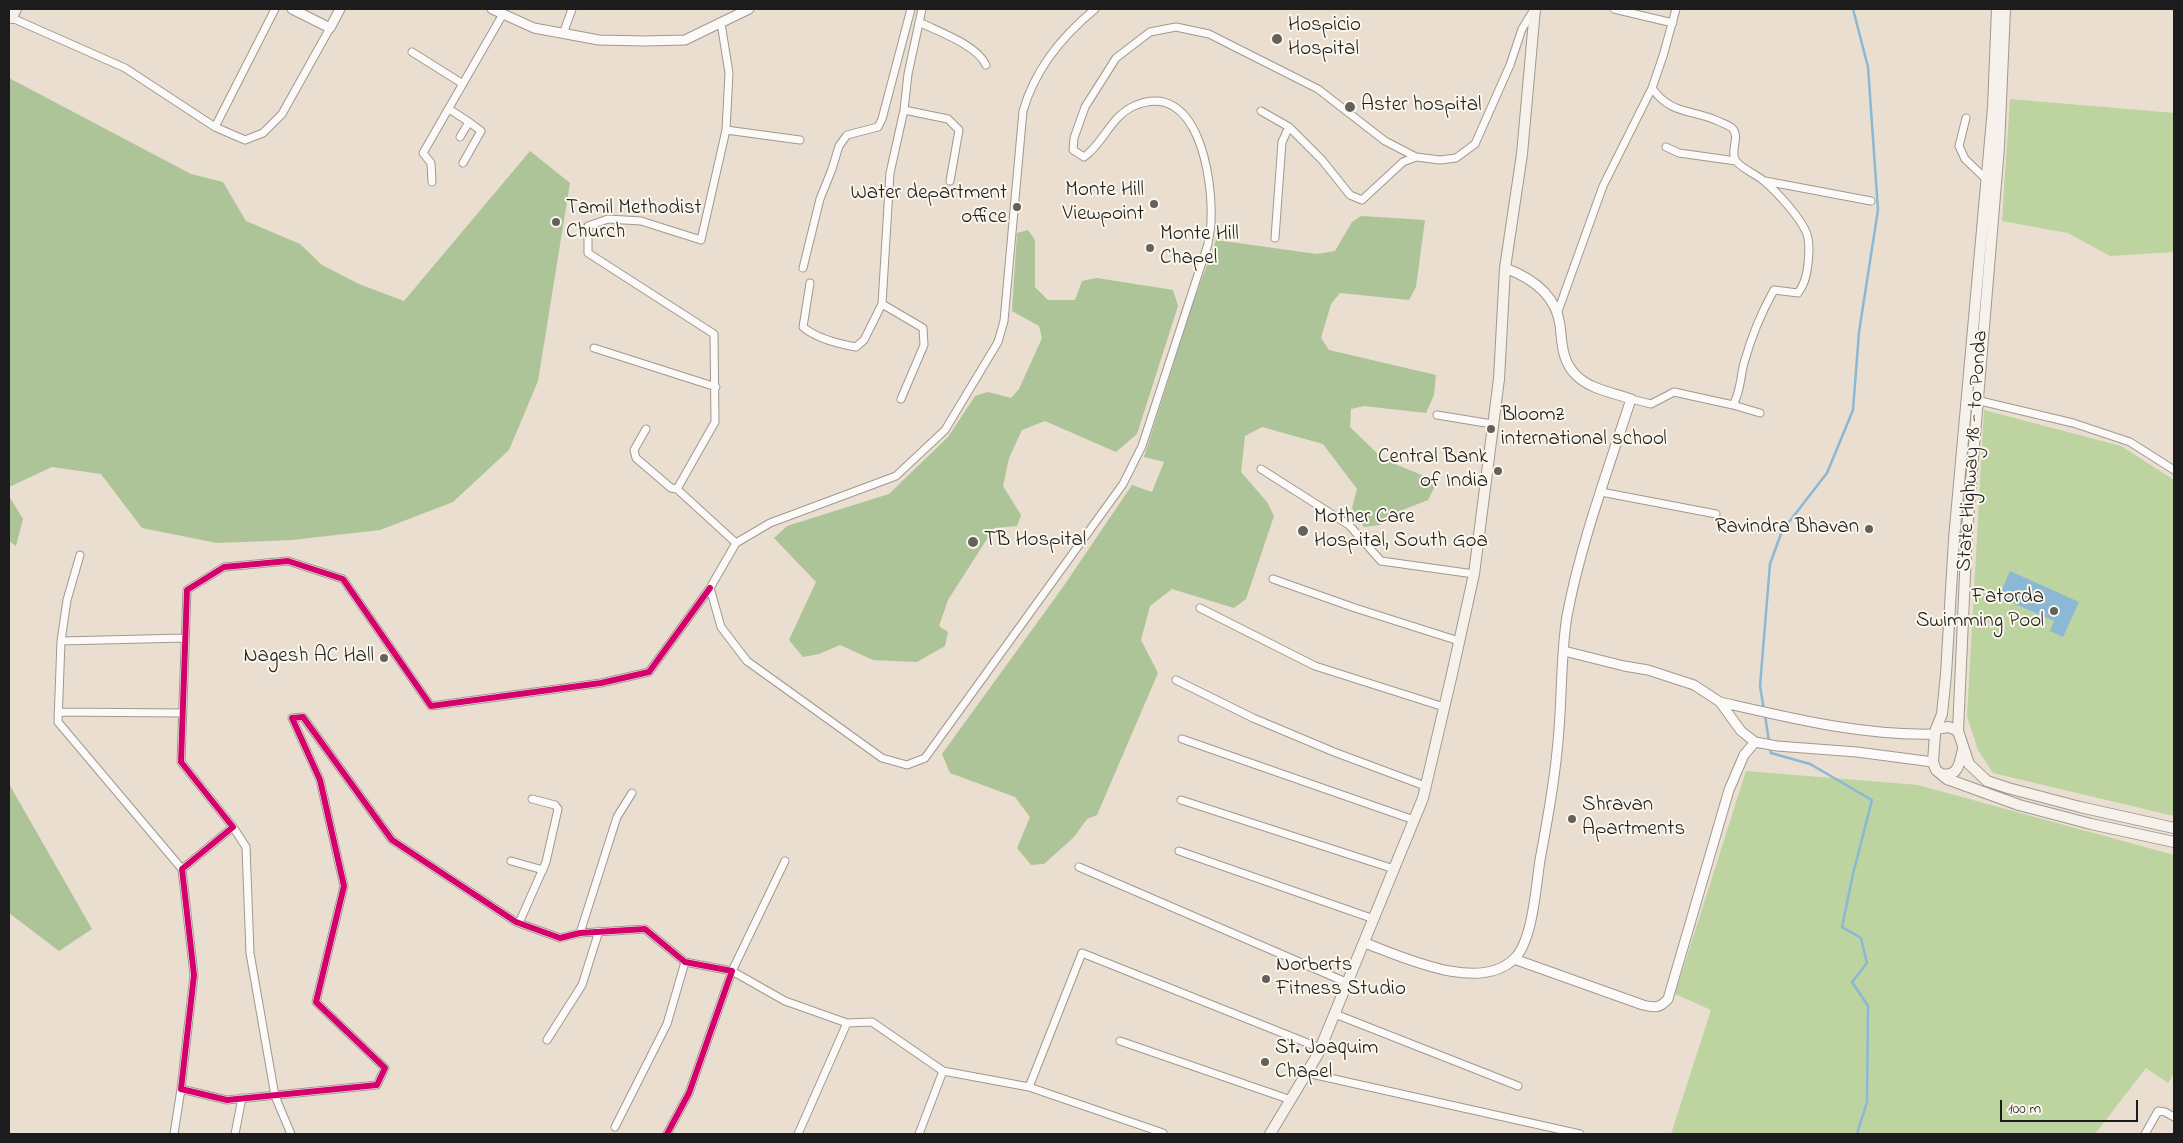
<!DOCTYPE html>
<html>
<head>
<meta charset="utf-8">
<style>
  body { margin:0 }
  #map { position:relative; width:2183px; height:1143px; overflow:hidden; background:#e9decf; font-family:"Indie Flower",sans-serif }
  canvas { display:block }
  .frame { position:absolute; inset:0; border:10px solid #1c1c1c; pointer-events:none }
  .scale { position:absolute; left:2000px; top:1100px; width:138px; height:22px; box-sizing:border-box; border:2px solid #1c1c1c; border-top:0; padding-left:6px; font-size:15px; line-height:18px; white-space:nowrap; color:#1c1c1c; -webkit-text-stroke:4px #fbf7ec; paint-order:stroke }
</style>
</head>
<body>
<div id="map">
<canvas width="2183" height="1143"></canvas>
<div class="frame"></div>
<div class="scale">100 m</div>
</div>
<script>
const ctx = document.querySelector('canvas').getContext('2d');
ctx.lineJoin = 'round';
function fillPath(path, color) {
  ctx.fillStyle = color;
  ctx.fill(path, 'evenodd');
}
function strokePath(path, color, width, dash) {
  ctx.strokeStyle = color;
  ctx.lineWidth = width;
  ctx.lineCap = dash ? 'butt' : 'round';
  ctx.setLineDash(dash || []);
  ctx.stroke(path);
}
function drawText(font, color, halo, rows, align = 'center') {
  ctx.font = font + ' "Indie Flower",sans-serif';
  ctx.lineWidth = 4;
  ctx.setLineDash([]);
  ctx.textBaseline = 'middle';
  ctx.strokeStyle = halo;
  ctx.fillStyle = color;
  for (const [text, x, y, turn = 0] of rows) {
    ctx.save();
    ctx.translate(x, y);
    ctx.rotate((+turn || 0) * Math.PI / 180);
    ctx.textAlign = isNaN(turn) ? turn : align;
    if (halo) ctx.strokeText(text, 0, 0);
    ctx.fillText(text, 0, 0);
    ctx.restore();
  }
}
fillPath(new Path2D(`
  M2010 99 2174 113V252L2110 256 2068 233 2002 221Z
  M1984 410 2121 446 2174 480V816L1993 773 1978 750 1967 716Z
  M1746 771 1918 785 2174 855V1073L2168 1083 2146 1068 2095 1134H1671L1711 1010 1675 994Z`), '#bdd3a0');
fillPath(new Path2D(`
  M9 78 191 174 223 182 246 221 300 244 322 265 359 284 404 301 530 151 570 183 538 381 509 450 453 502 380 530 292 540 217 543 142 528 101 474 52 467 9 487Z
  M1361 216 1425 220 1416 287 1409 300 1340 293 1331 304 1321 338 1329 350 1436 375 1434 395 1426 413 1364 406 1351 409 1350 427 1383 459 1424 476 1435 486 1428 500 1405 509 1380 525 1364 527 1352 508 1357 489 1323 444 1262 427 1245 436 1241 472 1267 502 1274 516 1246 599 1234 608 1172 589 1150 606 1141 640 1158 673 1097 815 1087 819 1074 837 1044 864 1031 865 1017 848 1030 817 1015 797 950 773 942 754 1063 587 1132 485 1152 492 1164 462 1144 457 1192 306 1216 240 1317 254 1335 251 1352 222Z
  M1028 230 1035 240V287L1048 300H1075L1082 281 1097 278 1173 290 1178 306 1137 434 1116 452 1045 421 1022 430 1009 458 1003 486 1021 515 1017 526 994 528 948 600 939 626 948 632 945 646 917 662 873 660 840 645 819 654 803 657 789 640 816 582 774 538 787 526 889 494 948 437 975 396 988 392 1011 398 1019 389 1042 338 1039 326 1012 311 1017 233Z
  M9 496 23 519 16 546 9 541Z
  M9 784 92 929 59 951 9 913Z`), '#acc497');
fillPath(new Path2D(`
  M2010 571 2079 602 2063 637 2050 631 2054 621 1999 597Z`), '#8ab8d5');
strokePath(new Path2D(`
  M1764 710 1760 686 1770 564 1782 531 1827 473 1853 410 1859 332 1878 210 1868 67 1853 9
  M1765 715 1769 742
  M1770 747 1771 753 1810 764 1872 800 1853 874 1842 927 1861 938 1867 963 1852 982 1868 1006 1867 1102 1857 1134`), '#8ab8d5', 2.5);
const minor = new Path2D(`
  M1095 9C1061 37 1035 69 1023 111L1004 321 998 342 945 430 896 476 770 523 736 543 710 588 721 627 747 661 882 758 907 765 925 758 1123 484 1142 446 1208 244C1209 236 1211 229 1211 221 1213 178 1198 78 1134 106 1110 117 1104 143 1084 157L1073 150 1074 138 1085 107 1116 58 1150 32 1176 27 1209 34 1318 89 1385 141 1416 157
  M1614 9 1673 23
  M12 18 125 68 215 127 245 140 263 133 282 114 330 28
  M919 22C939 32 977 45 986 65
  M721 23 729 73 726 130
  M563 34 572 9
  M412 52 463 84
  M449 109 469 122 460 137
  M904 110 948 119 959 130 950 181
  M1261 111 1289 127 1322 160 1350 195 1362 200 1403 162 1416 157 1440 160 1456 158 1475 144 1510 65 1522 29 1533 11
  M1966 118 1959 146 1965 159 1987 180
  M215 127 275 9
  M1666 147 1679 153 1736 161
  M463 163 481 131 469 122
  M1765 181 1871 201
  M432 182 431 163 423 153 503 14
  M1275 238 1282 142 1289 127
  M803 268 820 199 832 169 839 146 847 135 878 127 882 119 911 9
  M810 283 803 327C816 338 839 344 856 347L864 340 882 304
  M1557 314 1603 186 1652 88 1663 56 1676 9
  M594 348 716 387
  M901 399 924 345 923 328 882 304 890 173 904 110 908 74 922 9
  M1631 399 1651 404 1674 392 1733 405C1741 391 1740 378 1744 363 1751 338 1761 313 1774 290L1798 293C1805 284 1807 275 1808 264 1809 254 1810 244 1807 234 1801 218 1777 192 1764 181 1757 175 1741 168 1736 161 1729 152 1741 137 1732 128 1728 125 1722 123 1718 121 1691 109 1671 115 1652 88
  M1976 400 2073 423 2130 442 2174 470
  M1733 405 1760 413
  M1437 415 1492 424
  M646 429 634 450 636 458 671 488 677 489
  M1261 469 1349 525 1381 561 1474 574
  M1601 492 1716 514
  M736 543 677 489 715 422 714 334 588 253V226L608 219 641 221 701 240 726 130 800 140
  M1273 579 1355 608 1459 641
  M1200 608 1315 666 1444 707
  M61 641 67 600 80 555
  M1176 680 1253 718 1334 752 1425 786
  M58 712 182 713
  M1182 739 1414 820
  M1181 800 1394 869
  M233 827 246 847 250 953 275 1096 291 1134
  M1179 851 1374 919
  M511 861 543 870
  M785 861 732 971 785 1001 847 1023 872 1022 943 1071 919 1134
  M1079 867 1348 983
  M182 869 58 722 61 641 185 638
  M519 923 546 862 558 809 555 805 532 799
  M580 933 617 817 632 793
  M1335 1014 1518 1086
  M547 1040 582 985 599 931
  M1120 1041 1291 1100
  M943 1071 1029 1087
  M1307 1073 1580 1134
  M615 1127 667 1024 685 962
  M1163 1133 1029 1087 1082 953 1320 1048
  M174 1134 181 1089
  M235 1134 242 1098
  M667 1134 689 1093 732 971 685 962 645 929 580 933 560 938 516 922 392 840 303 717 292 718 320 780 344 886 316 1002 385 1068 377 1085 227 1100 181 1089 194 975 182 869 233 827 181 762 187 590 224 567 288 561 343 579 431 706 601 683 649 672 710 588
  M798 1134 847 1023
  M2145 1134 2158 1111 2165 1112 2174 1117`);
const tertiary = new Path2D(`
  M292 9 330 28 340 9
  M492 9 534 28 599 40 645 41 685 40 749 9
  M1564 651 1624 666 1648 670 1694 685 1720 702 1741 731 1755 742 1777 746 1857 752 1933 762
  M1720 702C1790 718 1862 736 1935 734
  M1365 943C1403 957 1480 994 1515 958 1533 939 1536 886 1540 860 1548 817 1556 773 1559 729 1562 692 1561 653 1567 616 1581 542 1608 470 1631 399 1614 393 1589 389 1576 375 1562 362 1562 343 1560 325 1556 295 1532 278 1505 268
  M1514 959 1643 1005C1655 1008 1660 1008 1668 999L1729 790 1744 755 1755 742`);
const secondary = new Path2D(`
  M2005 9 1999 147 1967 530 1958 731 1969 764 1987 781 2008 788 2080 807 2174 828
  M9 17 12 18 16 9
  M1936 729 1942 714 1946 674 1954 539 1993 108 1997 9
  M1958 731 1949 727 1936 729 1935 734 1933 762 1936 770 1947 779 2019 805 2091 824 2174 842
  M1942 774C1958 778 1960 762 1963 749
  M1270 1134 1318 1054 1423 798 1452 674 1474 574 1499 379 1505 268 1522 154 1535 9`);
strokePath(minor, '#9f9990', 9);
strokePath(tertiary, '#9f9990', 11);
strokePath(secondary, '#9f9990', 12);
strokePath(minor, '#fcfaf8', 7);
strokePath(tertiary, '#fcfaf8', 9);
strokePath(secondary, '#f6f1ea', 10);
strokePath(new Path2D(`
  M667 1134 689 1093 732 971 685 962 645 929 580 933 560 938 516 922 392 840 303 717 292 718 320 780 344 886 316 1002 385 1068 377 1085 227 1100 181 1089 194 975 182 869 233 827 181 762 187 590 224 567 288 561 343 579 431 706 601 683 649 672 710 588`), '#d6006c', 6);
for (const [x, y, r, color] of [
  [1277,39,6,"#64605b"],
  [1350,107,6,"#64605b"],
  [1154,204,5,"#64605b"],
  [1017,207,5,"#64605b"],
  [556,222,5,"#64605b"],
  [1150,248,5,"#64605b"],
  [1491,429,5,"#64605b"],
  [1498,471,5,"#64605b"],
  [1869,529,5,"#64605b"],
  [1303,531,6,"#64605b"],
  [973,542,6,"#64605b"],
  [2054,611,5,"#64605b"],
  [384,658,5,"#64605b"],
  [1572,819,5,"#64605b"],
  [1266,979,5,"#64605b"],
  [1265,1062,5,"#64605b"]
]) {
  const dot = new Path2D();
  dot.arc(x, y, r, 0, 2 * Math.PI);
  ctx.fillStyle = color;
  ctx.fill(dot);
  strokePath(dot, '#fbf7ec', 2);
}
drawText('21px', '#1c1c1c', '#fbf7ec', [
  ["Hospicio",1288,27],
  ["Hospital",1288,51],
  ["Aster hospital",1361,107],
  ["Monte Hill",1144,192,"right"],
  ["Viewpoint",1144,216,"right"],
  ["Water department",1007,195,"right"],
  ["office",1007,219,"right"],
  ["Tamil Methodist",566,210],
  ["Church",566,234],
  ["Monte Hill",1160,236],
  ["Chapel",1160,260],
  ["Bloomz",1501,417],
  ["international school",1501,441],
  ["Central Bank",1488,459,"right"],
  ["of India",1488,483,"right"],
  ["Mother Care",1314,519],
  ["Hospital, South Goa",1314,543],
  ["Ravindra Bhavan",1859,529,"right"],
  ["TB Hospital",984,542],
  ["Fatorda",2044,599,"right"],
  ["Swimming Pool",2044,623,"right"],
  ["Nagesh AC Hall",374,658,"right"],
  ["Shravan",1582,807],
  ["Apartments",1582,831],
  ["Norberts",1276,967],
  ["Fitness Studio",1276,991],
  ["St. Joaquim",1275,1050],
  ["Chapel",1275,1074]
], 'left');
drawText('21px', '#1c1c1c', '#fbf7ec', [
  ["State Highway 18 - to Ponda",1974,451,-86]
]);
</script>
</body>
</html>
